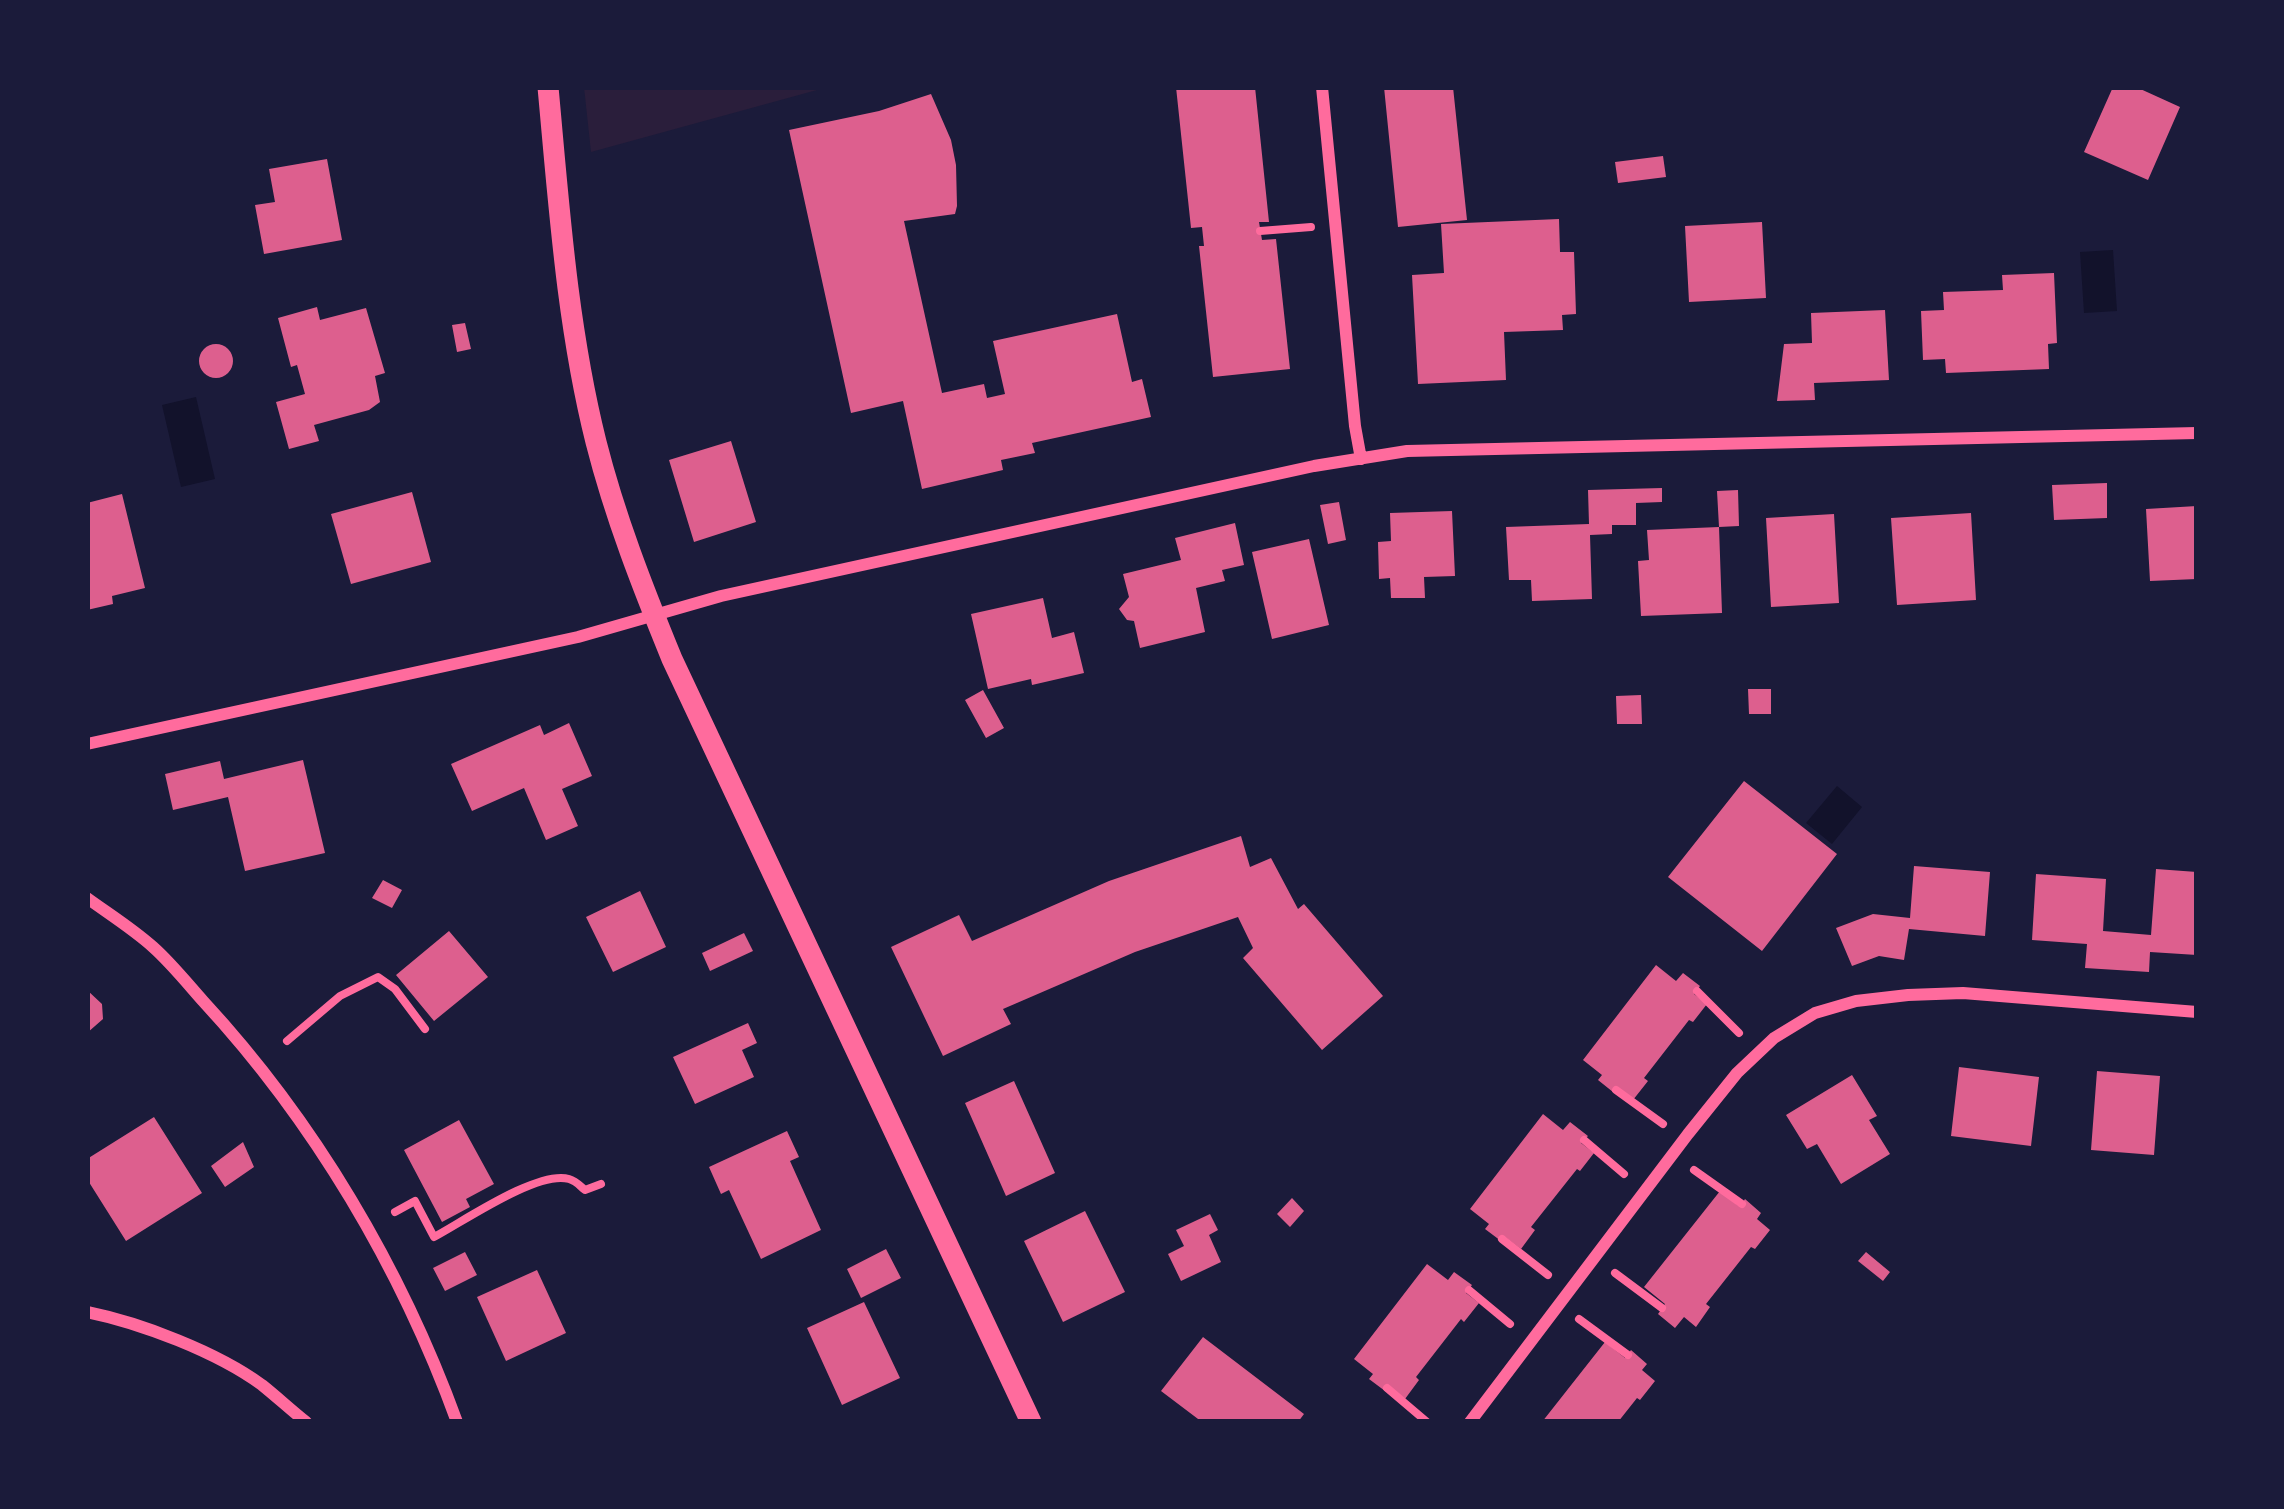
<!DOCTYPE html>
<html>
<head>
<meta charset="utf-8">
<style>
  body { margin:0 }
  #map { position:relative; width:2284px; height:1509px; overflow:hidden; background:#1b1b3a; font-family:Barlow,sans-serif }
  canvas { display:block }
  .frame { position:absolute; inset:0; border:90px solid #1b1b3a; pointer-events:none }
</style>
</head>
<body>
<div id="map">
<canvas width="2284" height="1509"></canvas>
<div class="frame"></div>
</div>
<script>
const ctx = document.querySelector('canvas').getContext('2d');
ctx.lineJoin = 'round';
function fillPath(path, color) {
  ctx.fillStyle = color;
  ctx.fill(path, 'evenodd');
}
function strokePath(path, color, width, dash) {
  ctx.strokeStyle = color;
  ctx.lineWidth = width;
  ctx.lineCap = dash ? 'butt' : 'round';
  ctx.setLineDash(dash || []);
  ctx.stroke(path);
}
fillPath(new Path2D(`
  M584 87H828L591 152Z`), '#2a1e3b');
fillPath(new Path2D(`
  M2113 250 2117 311 2084 313 2080 252Z
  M196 397 215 479 181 487 162 405Z
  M1837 786 1862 807 1832 844 1806 823Z`), '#12122b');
fillPath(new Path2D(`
  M1176 87H1255L1269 222H1259L1262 240 1276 239 1290 369 1213 377 1199 246H1204L1202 227 1191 228Z
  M1384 87H1453L1467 220 1398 227Z
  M2113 87H2136L2180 107 2148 180 2084 152Z
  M931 94 951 140 956 165 957 206 955 214 904 221 942 393 984 384 987 398 1005 394 993 341 1117 314 1132 382 1142 379 1151 417 1032 443 1035 453 1001 460 1003 470 922 489 903 401 851 413 789 130 879 111Z
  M1663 156 1666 177 1618 183 1615 162Z
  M327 159 342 240 264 254 255 205 275 202 269 169Z
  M1559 219 1560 252H1574L1576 314 1562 315 1563 330 1504 332 1506 380 1418 384 1412 275 1444 273 1441 224Z
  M1762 222 1766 298 1689 302 1685 226Z
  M2054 273 2057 343 2048 344 2049 369 1946 373 1945 359 1923 360 1921 311 1944 310 1943 292 2003 290 2002 275Z
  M317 307 320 320 366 308 385 373 375 376 380 402 369 410 314 425 319 441 289 449 276 402 305 394 297 365 291 367 278 318Z
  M1885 310 1889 380 1814 383 1815 400 1777 401 1784 344 1812 343 1811 313Z
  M465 323 471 349 457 352 452 325Z
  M199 361a17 17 0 1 1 34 0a17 17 0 1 1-34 0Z
  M731 441 756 522 694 542 669 460Z
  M2107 483V518L2054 520 2052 485Z
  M1662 488V502L1636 503V525H1612V534L1590 535 1592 599 1532 601 1531 580H1509L1506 527 1589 524 1588 490Z
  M1738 490 1739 526 1719 527 1717 491Z
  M412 492 431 562 351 584 331 514Z
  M122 494 145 588 112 596 113 604 87 610V503Z
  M1339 502 1346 540 1328 544 1320 505Z
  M2197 506V579L2150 581 2146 509Z
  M1452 511 1455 576 1424 577 1425 598H1391L1390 578 1379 579 1378 542 1391 541 1390 513Z
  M1971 513 1976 600 1897 605 1891 518Z
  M1834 514 1839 603 1771 607 1766 518Z
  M1235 523 1244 565 1222 570 1225 581 1196 588 1205 632 1140 648 1134 621 1127 620 1119 609 1129 597 1123 574 1181 560 1175 538Z
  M1719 527 1722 613 1641 616 1638 561 1649 560 1647 530Z
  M1309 539 1329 625 1272 639 1252 552Z
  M1043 598 1052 638 1074 632 1084 673 1032 685 1031 679 988 689 971 614Z
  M1748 689H1771V714H1749Z
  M983 690 1004 728 986 738 965 700Z
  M1641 695 1642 724H1617L1616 696Z
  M569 723 592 776 562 789 578 826 546 840 524 788 472 811 451 764 540 725 544 735Z
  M303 760 325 853 245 871 228 797 173 810 165 774 220 761 224 779Z
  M1744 781 1837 854 1762 951 1668 877Z
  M1241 836 1250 867 1271 858 1298 909 1304 904 1383 996 1322 1050 1243 958 1253 948 1238 917 1135 952 1003 1009 1011 1024 943 1056 891 947 959 915 972 941 1109 881Z
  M1914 866 1990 872 1985 936 1909 929 1904 960 1879 956 1852 966 1836 928 1873 914 1910 918Z
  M2156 869 2197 872V955L2150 952 2149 972 2085 968 2087 944 2032 940 2036 874 2106 879 2103 931 2151 935Z
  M383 880 402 890 392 908 372 898Z
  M640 891 666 947 613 972 586 917Z
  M449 931 488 977 434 1021 396 975Z
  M744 933 753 951 710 971 702 953Z
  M1656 965 1676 981 1683 973 1700 986 1694 994 1707 1004 1693 1022 1689 1020 1644 1078 1648 1081 1633 1100 1613 1092 1598 1080 1602 1075 1583 1060Z
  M87 990 102 1004 103 1019 87 1033Z
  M748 1023 757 1043 742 1050 754 1077 695 1104 673 1057Z
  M1959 1067 2039 1077 2031 1146 1951 1136Z
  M2097 1071 2160 1076 2154 1155 2091 1150Z
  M1852 1075 1877 1116 1869 1120 1890 1154 1841 1184 1817 1144 1807 1149 1786 1115Z
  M1014 1081 1055 1173 1006 1196 965 1103Z
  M1543 1114 1563 1130 1570 1122 1588 1136 1581 1143 1594 1153 1580 1171 1577 1169 1531 1227 1535 1230 1521 1249 1504 1236 1501 1241 1485 1229 1489 1224 1470 1209Z
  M154 1117 202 1193 126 1241 87 1179V1159Z
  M459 1120 494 1184 466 1199 470 1207 442 1222 404 1150Z
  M787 1131 799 1157 790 1161 821 1230 761 1259 729 1190 721 1194 709 1167Z
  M243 1142 254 1167 225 1187 211 1166Z
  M1720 1191 1740 1207 1745 1199 1761 1213 1757 1219 1770 1230 1755 1249 1751 1247 1706 1304 1710 1307 1696 1327 1684 1317 1675 1328 1658 1314 1665 1304 1644 1287Z
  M1292 1198 1304 1211 1290 1227 1277 1214Z
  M1085 1211 1125 1292 1063 1322 1024 1241Z
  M1210 1214 1218 1230 1209 1235 1221 1262 1181 1281 1168 1254 1184 1246 1176 1230Z
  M886 1249 901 1278 861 1298 847 1269Z
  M465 1252 477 1275 445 1291 433 1268Z
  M1866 1252 1890 1272 1883 1281 1858 1261Z
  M1427 1264 1448 1280 1454 1272 1472 1285 1466 1293 1479 1303 1464 1322 1461 1319 1416 1377 1419 1380 1405 1399 1385 1391 1369 1379 1373 1374 1354 1359Z
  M537 1270 566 1333 506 1361 477 1297Z
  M864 1302 900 1378 842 1405 807 1328Z
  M1203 1337 1304 1414 1298 1422H1202L1161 1391Z
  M1605 1342 1625 1358 1631 1350 1647 1364 1642 1370 1655 1381 1640 1400 1637 1398 1618 1422H1542Z`), '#dd5f8e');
strokePath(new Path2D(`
  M1260 231 1311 227
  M1697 991 1739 1033
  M287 1041 340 996 378 977 395 989 425 1029
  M1616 1090 1663 1124
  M1584 1140 1624 1174
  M1694 1170 1742 1204
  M395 1212 415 1201 434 1237C464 1221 538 1170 569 1179 576 1181 579 1185 585 1190L601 1184
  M1502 1239 1548 1275
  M1615 1273 1662 1308
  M1469 1290 1510 1324
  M1579 1319 1628 1355
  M1387 1388 1427 1422`), '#ff6b9d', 8);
strokePath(new Path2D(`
  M1322 87 1355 426 1361 459
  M87 744 578 637 721 596 1314 466 1407 451 2197 433
  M87 898C109 914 133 929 153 947 171 963 187 983 203 1001 314 1121 401 1268 457 1422
  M87 1312C141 1323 217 1352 262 1385 277 1397 291 1410 306 1422
  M1470 1422 1688 1134 1737 1073 1774 1038 1815 1013 1856 1001 1908 995 1963 993 2197 1012`), '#ff6b9d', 12);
strokePath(new Path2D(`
  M548 87C559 206 567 326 596 442 615 517 643 588 672 659L1031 1422`), '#ff6b9d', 21);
</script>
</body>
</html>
